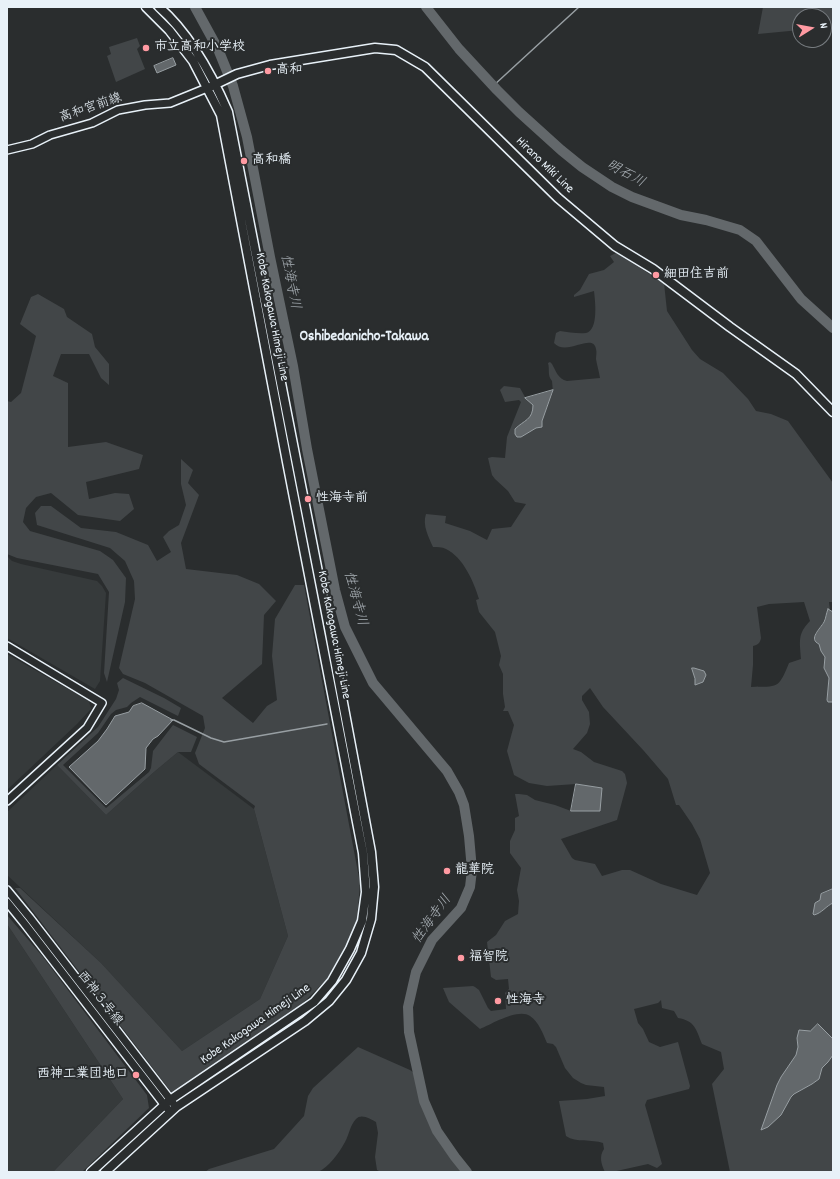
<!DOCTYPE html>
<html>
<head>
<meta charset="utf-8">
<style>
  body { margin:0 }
  #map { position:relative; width:840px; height:1179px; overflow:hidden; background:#2a2d2e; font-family:Dekko,sans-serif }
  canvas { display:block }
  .frame { position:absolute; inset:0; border:8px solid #e8f1f8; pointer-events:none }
  .north { position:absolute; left:792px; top:8px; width:40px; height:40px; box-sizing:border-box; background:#2a2d2e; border:1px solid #767b7f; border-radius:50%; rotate:79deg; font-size:11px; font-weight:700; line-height:16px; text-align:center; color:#e8f1f8 }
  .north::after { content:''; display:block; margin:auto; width:14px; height:18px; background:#ff9aa2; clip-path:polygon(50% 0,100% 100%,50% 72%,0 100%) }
</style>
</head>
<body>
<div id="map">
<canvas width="840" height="1179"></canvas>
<div class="frame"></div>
<div class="north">N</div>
</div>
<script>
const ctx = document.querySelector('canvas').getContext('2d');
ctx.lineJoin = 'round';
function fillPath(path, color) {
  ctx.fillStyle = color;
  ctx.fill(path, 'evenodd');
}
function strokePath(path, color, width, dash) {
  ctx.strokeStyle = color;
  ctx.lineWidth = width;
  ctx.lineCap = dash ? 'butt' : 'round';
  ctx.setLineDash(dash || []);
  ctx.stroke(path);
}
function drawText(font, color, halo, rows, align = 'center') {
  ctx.font = font + ' Dekko,"Klee One",sans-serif';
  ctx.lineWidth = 4;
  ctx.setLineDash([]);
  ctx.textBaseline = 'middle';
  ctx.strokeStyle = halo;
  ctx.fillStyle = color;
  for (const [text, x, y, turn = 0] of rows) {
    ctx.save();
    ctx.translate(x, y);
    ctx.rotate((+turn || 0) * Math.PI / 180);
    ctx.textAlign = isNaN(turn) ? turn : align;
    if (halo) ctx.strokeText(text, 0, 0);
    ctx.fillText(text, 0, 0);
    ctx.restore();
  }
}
fillPath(new Path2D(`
  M7 556 12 561 21 564 97 581 102 586 106 593 100 681 95 689 7 638Z
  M7 654 89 701 91 709 77 724 7 790Z
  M178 752 254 809 288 936 260 999 182 1051 101 963 7 875V812L57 765 106 815 154 772Z
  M7 924 123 1099 53 1172H7Z`), '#363a3b');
fillPath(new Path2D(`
  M763 7H833V28L831 27 824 28V16H800V30L758 34Z
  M137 38 140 46 137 49 145 69 116 82 107 56 111 54 109 47Z
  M616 253 664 283 667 311 692 350 700 359 723 373 748 399 756 411 771 414 788 421 833 483V602H829L830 610H828L823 623 815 634 816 642 819 644 821 651 825 657 824 668 829 678 827 700 833 702V889L821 894 820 900 815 903 813 913 826 908 829 905 833 903V1039L818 1024 810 1031 797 1038 798 1047 796 1055 781 1077 777 1085 762 1129 794 1094 812 1084 819 1079 822 1068 828 1062 833 1055V1172H730L712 1084 724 1069 721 1052 702 1044C696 1029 695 1021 678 1018L674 1011 662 1008 661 1000 658 1003 634 1009 638 1023 643 1029 649 1042 660 1047 678 1042 690 1086 689 1089 647 1100 645 1105 662 1164 657 1168 648 1164 612 1172H605C601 1164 599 1156 604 1149L603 1143C592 1139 576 1143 566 1136L559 1101 587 1099 605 1096 604 1087 586 1085 581 1083 573 1078 565 1068 556 1047 553 1044 547 1043C543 1034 539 1022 530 1016 518 1008 492 1024 480 1029L449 1002 443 988 473 986 475 987 479 990 488 1008 491 1011 506 1009 505 993 509 989 508 979 496 980 491 977 487 942 496 935 505 921 518 914 519 901 517 890 521 868 510 853V841L515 830V818L519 816 515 794H519L527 795 535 800 555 805 571 811H599L602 788 576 784 547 786 529 783 514 775 507 751 514 725 508 711H503L505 707 503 694V674L499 665 501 656 495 632 479 612 476 600 479 599C474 582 463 557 446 549 442 547 437 547 433 547 429 538 422 525 426 514L446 516 445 523 470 531 487 540 492 529 511 527 526 504 515 502 508 491 495 479 492 475 488 458 492 457 505 458 507 437 521 402 519 400 505 402 500 390 504 386 520 388 525 397 533 405C533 420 524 420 515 429L521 437 541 423 553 392 552 381C547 375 550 370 548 363L550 362 552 364C556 371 558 379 567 381L600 378C599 372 597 365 596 359 596 356 597 352 596 349 593 332 566 357 554 343L556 333 560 331C568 332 578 334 586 333 599 330 595 300 594 291L574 297V295L580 290 589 274 604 270 614 262 610 256ZM804 602 810 621C797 634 800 642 801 659L789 663C778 690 778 686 751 687L753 665V646C758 645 760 643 761 638L757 607 769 604ZM590 688 603 707 644 751 668 779 676 805H679L692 824 700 839 710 873 697 895 661 884 630 870H622L602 876 595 864 575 860 572 858 561 839 617 820 627 783 625 774 622 771 594 762 581 752 573 749 587 733 590 724 589 712 582 700V696Z
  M38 294 64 309 67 317 92 334 95 347 109 364V385L101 378 89 354H61L53 376 68 383V447L106 442 143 455 139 469 86 482 89 499 115 493 129 494 134 509 120 521 78 515 51 493 36 497 26 508 23 522 30 531 100 551 113 560 126 578 125 602 107 682 104 673 109 592 98 574 17 558 7 554V401L11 402 21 393 36 336 20 324 31 297Z
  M181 459 193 470 188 483 199 495 181 543 186 569 237 575 259 584 276 601 264 615 262 664 222 698 253 723 267 706 277 700 272 656 275 619 295 585H304L360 883 357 920 343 953 326 980 300 1006 172 1093 15 888H20L101 963 182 1051 260 999 288 936 254 809 255 806 199 764 195 753 205 728 203 716 145 683 123 674 119 668 135 599 134 581 125 561 110 548 37 525 35 513 41 506H51L81 528 116 532 148 545 157 561 171 552 163 537 169 531 179 525 186 505 181 484Z
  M123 678 164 698 181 708 178 716 140 697 131 703 127 707 116 710 111 714 98 733 63 765 106 808 149 772 151 768 153 751 173 725 197 737 191 752H178L154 772 106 815 57 765 98 727 116 699 119 690 117 683Z
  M7 915 43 957 147 1095 149 1108 82 1172H53L123 1099 7 924Z
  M358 1047 410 1070 414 1073 423 1110 441 1145 462 1172H381L377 1170 375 1157 378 1133 376 1122C371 1119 361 1113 356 1119 350 1125 349 1135 345 1142 339 1153 329 1167 318 1172H205L209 1169 274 1149 304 1116 308 1096 313 1088Z`), '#424648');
const water = new Path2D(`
  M173 58 176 65 157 73 154 66Z
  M553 390 542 421V427L536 428 521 437H517L515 434V429C524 420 533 420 533 405L525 398Z
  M828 609 833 612V702H828L827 700 829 678 824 668 825 657 821 651 819 644C808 639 820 629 824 622 826 618 826 614 828 609Z
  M692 668H694L704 671 706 675 703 682 695 685V679Z
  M142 703 173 720 158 736 153 739 146 748 145 769 106 805 69 767 98 741 107 729 115 716 129 712 133 706Z
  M576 784 602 788 600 811H571Z
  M833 889V903C826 906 822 913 814 915L813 914 815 903 820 900 821 894Z
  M818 1024 833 1039V1055L828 1062 822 1068 819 1079 812 1084 794 1094 791 1097 781 1115 768 1127 761 1130 777 1085 781 1077 796 1055 798 1047 797 1038 799 1030 810 1031Z`);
fillPath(water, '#63686b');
strokePath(water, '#989fa3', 1);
strokePath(new Path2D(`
  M493 86 579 7
  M171 720H174L211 738 224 742 327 724`), '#989fa3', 1.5);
strokePath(new Path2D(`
  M195 7 218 49 233 86 247 137 270 257 293 366 307 449 335 590 345 627 373 683 447 771 459 792 464 805 469 836 472 870 470 887 461 908 432 940 416 972 408 1007 409 1032 424 1101 437 1131 455 1157 467 1172
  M426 7 459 49 497 90 519 112 561 150 582 167 612 187 632 197 681 215 706 220 740 230 756 241 801 299 833 328`), '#63686b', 10);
const minor = new Path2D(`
  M7 150 32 144 50 135 92 123 118 110 145 105 170 103 207 88
  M7 646 102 703 87 728 7 801
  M7 890 30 918 176 1107
  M7 902 24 923 170 1112`);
const major = new Path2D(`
  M212 86 237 74 270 65 375 48 396 50 425 67 558 198 615 246 653 269 730 327 796 374 833 412
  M91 1172 170 1100 314 1002 332 981 350 949 362 921 366 892 363 853 287 462 221 115 193 61 169 30 146 7
  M105 1172 176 1107 305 1021 329 1001 346 980 361 953 371 919 374 887 371 852 329 628 228 112C212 75 190 34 159 7`);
strokePath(minor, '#e8f1f8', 10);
strokePath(major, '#e8f1f8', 11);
strokePath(minor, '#2a2d2e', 7);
strokePath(major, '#2a2d2e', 8);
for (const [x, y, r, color] of [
  [146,48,4,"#ff9aa2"],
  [268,71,4,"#ff9aa2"],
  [244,161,4,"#ff9aa2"],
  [656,275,4,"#ff9aa2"],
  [308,499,4,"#ff9aa2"],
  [447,871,4,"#ff9aa2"],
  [461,958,4,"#ff9aa2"],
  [498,1001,4,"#ff9aa2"],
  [136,1075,4,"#ff9aa2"]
]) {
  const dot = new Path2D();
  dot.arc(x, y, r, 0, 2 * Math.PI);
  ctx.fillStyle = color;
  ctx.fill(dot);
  strokePath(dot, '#2a2d2e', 1.5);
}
drawText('bold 13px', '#e8f1f8', '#2a2d2e', [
  ["市立高和小学校",154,48],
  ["高和",276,71],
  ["高和橋",252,161],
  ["細田住吉前",664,275],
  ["性海寺前",316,499],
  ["龍華院",455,871],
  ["福智院",469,958],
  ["性海寺",506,1001],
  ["西神工業団地口",128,1075,"right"]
], 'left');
drawText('13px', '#e8f1f8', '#2a2d2e', [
  ["高和宮前線",91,109,-19],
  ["Hirano Miki Line",544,166,44],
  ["Kobe Kakogawa Himeji Line",271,317,79],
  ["Kobe Kakogawa Himeji Line",333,635,79],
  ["西神３号線",99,999,52],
  ["Kobe Kakogawa Himeji Line",256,1025,-35]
]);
drawText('italic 14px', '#acb3b9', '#2a2d2e', [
  ["明石川",625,175,29],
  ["性海寺川",289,282,79],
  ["性海寺川",354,599,75],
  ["性海寺川",433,920,-54]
]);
drawText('bold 15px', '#e8f1f8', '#2a2d2e', [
  ["Oshibedanicho-Takawa",364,338]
]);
</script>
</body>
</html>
